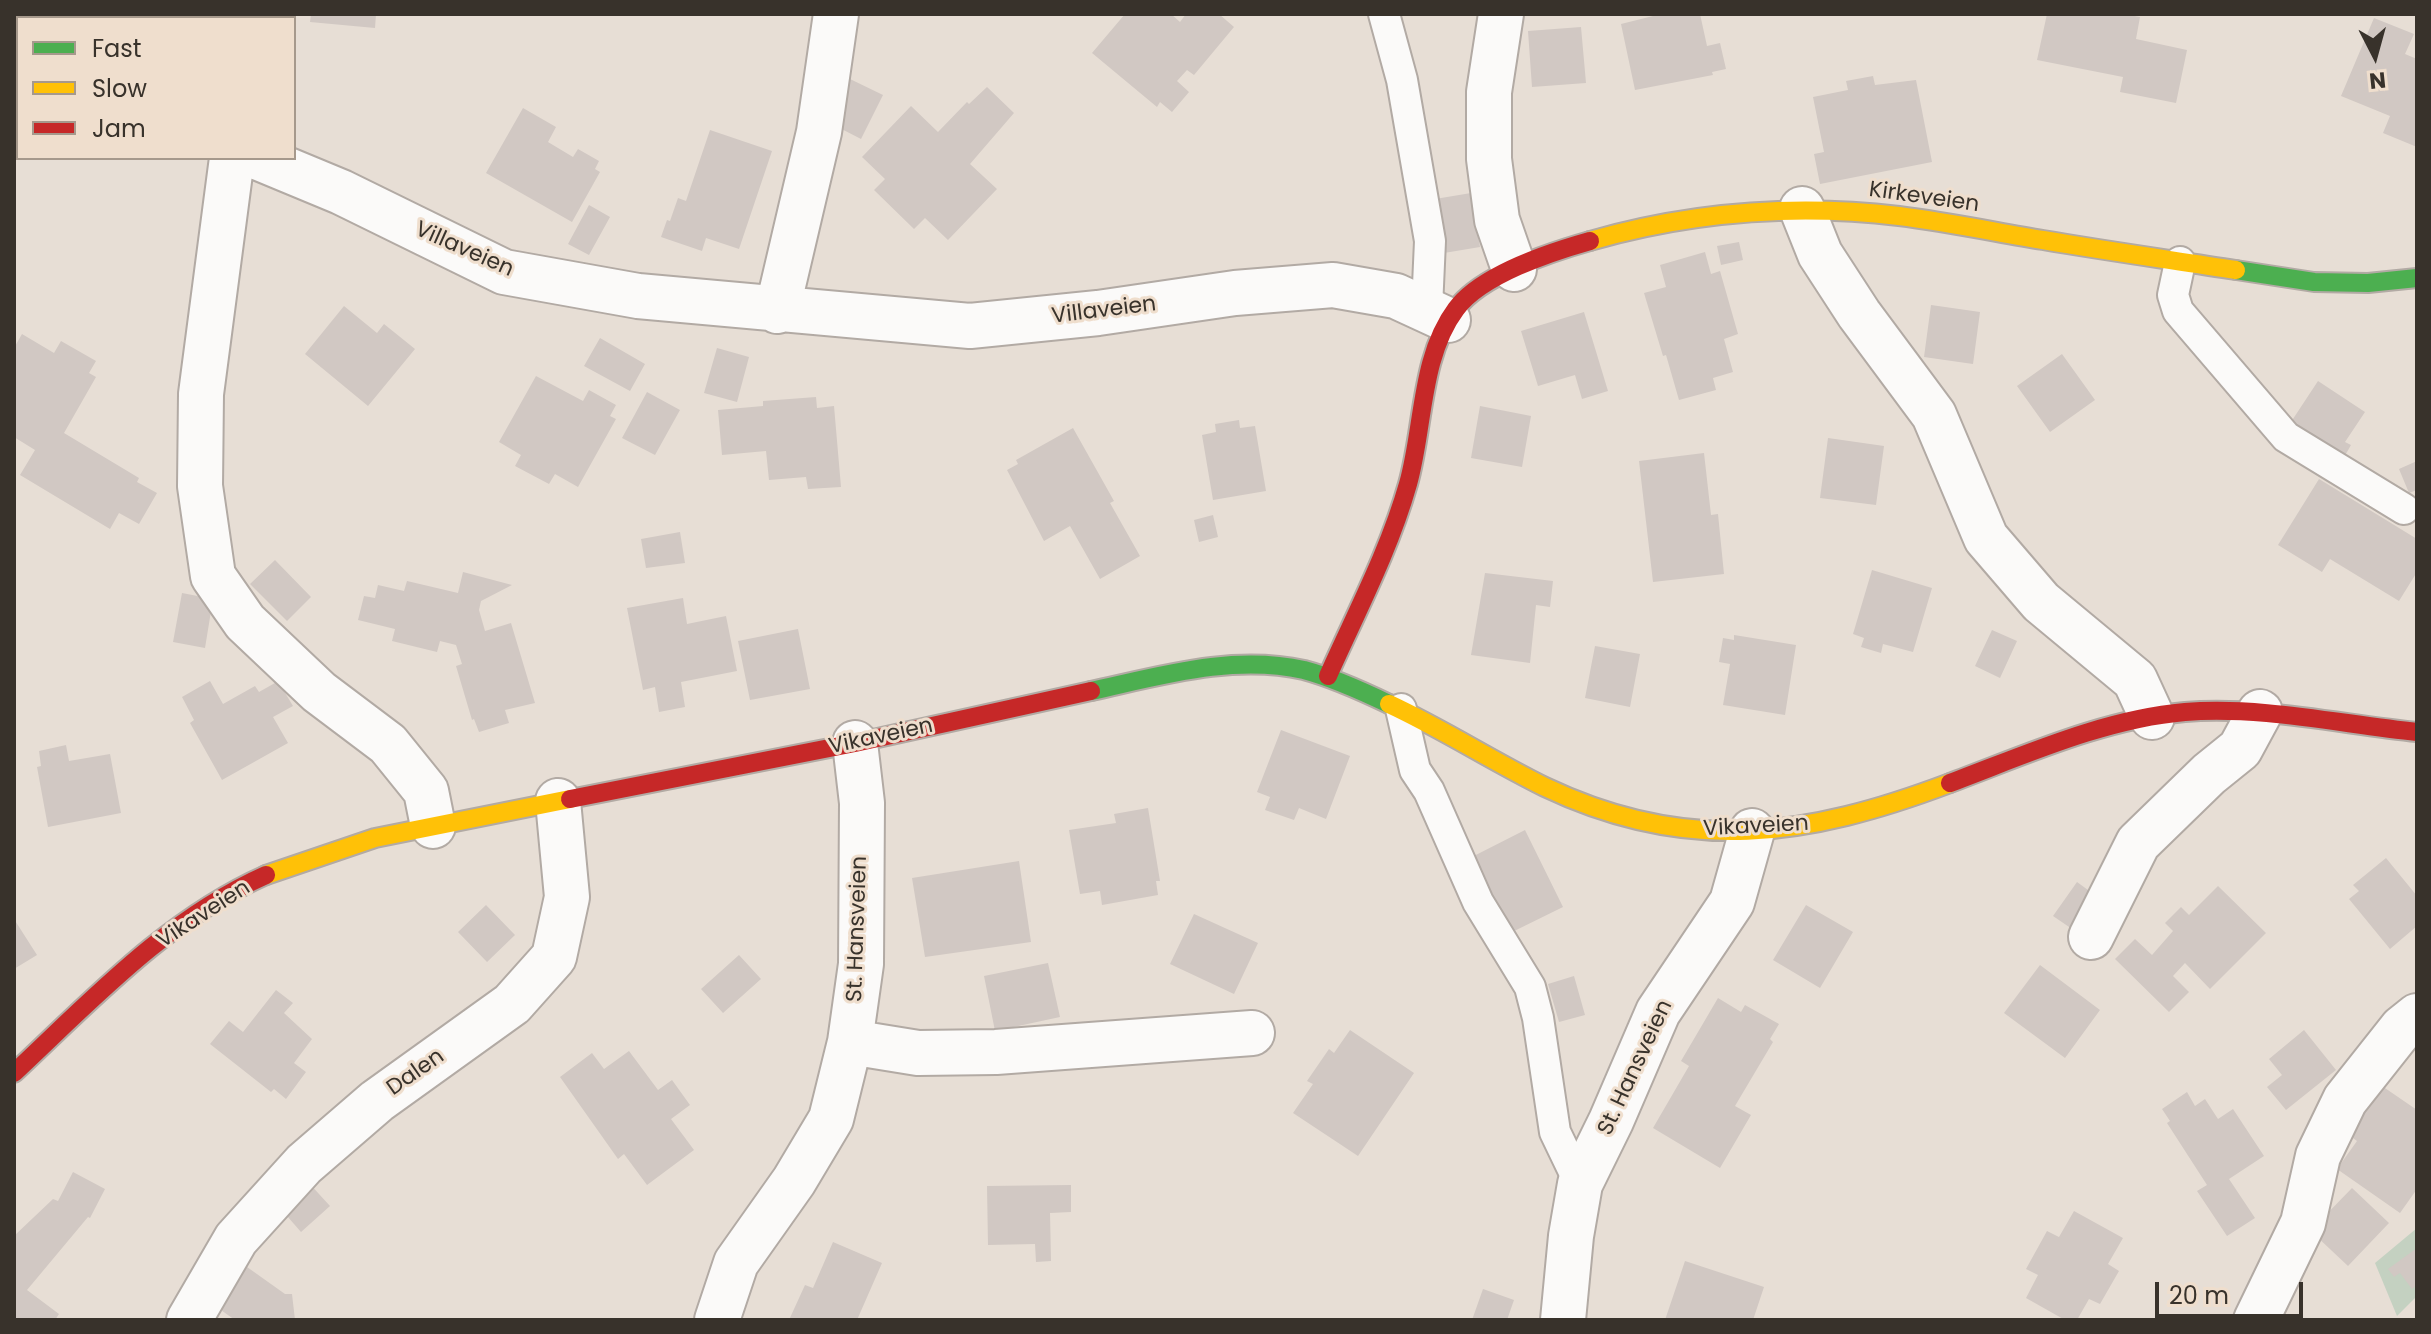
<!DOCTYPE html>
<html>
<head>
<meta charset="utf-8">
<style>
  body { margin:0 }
  #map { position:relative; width:2431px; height:1334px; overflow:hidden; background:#e7ded5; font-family:Poppins,sans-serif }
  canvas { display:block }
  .frame { position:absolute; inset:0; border:16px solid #38322b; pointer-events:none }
  .legend { position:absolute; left:16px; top:16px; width:280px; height:144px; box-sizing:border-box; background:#efdecd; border:2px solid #a6998c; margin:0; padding:10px 14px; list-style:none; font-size:24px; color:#38322b }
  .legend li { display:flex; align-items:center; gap:16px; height:40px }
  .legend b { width:40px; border:2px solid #a6998c }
  .north { position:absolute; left:2335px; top:16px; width:80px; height:80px; -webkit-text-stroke:6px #efdecd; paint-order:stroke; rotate:174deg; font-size:22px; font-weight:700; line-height:32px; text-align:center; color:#38322b }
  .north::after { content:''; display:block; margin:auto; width:28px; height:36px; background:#38322b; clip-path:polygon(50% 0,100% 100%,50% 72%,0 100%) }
  .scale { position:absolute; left:2155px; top:1282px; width:148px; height:36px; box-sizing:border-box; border:4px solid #38322b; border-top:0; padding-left:10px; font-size:24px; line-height:28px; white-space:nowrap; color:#38322b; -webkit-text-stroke:6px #efdecd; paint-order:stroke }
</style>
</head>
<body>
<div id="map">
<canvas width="2431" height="1334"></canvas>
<div class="frame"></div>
<ul class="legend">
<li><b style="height:10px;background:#4caf50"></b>Fast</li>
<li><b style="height:10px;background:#ffc107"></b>Slow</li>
<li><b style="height:10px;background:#c62828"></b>Jam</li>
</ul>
<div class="north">N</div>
<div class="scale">20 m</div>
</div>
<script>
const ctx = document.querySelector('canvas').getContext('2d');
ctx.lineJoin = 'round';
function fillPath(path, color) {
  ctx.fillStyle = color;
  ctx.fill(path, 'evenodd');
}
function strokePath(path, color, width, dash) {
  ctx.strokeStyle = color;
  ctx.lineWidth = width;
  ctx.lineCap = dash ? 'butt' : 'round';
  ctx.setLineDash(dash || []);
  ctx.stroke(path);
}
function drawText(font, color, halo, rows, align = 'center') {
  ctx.font = font + ' Poppins,sans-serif';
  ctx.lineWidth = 6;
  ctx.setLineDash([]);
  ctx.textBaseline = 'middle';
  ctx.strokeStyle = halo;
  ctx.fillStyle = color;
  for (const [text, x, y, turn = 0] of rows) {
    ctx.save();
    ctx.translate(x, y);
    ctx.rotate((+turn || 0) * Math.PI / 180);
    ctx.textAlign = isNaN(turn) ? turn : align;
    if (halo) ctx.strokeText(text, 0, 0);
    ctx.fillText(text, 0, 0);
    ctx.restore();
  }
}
fillPath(new Path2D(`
  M2417 1228V1296L2397 1316 2375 1263Z`), '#c4d1c1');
fillPath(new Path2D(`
  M206 14H265L269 18H202Z
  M311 14H376L375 28 310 22Z
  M1125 14H1171L1180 22 1186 14H1219L1234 27 1194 75 1187 70 1177 81 1189 92 1172 112 1160 102 1157 107 1092 53Z
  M1661 14H1700L1707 46 1720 43 1726 69 1712 72 1713 75 1635 90 1621 24Z
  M2047 14H2124L2140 17 2136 39 2187 50 2176 103 2120 92 2123 77 2037 60Z
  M2374 18 2414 34 2405 54 2417 59V147L2383 133 2390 116 2341 96Z
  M1581 27 1586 83 1532 87 1528 31Z
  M1873 76 1875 85 1916 80 1932 162 1820 184 1814 154 1824 152 1813 97 1848 90 1846 81Z
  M850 79 883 95 861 139 828 122Z
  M987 87 1014 113 970 164 997 189 948 240 925 218 914 229 874 190 885 179 862 157 911 106 938 132 967 102 969 104Z
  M523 108 556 127 548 142 573 157 578 149 599 161 595 169 600 172 572 222 486 173Z
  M710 130 772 151 739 249 706 238 702 251 661 237 667 220 670 221 678 198 686 201Z
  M1471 193 1480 247 1444 253 1435 199Z
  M589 205 610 217 589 255 568 244Z
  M1739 242 1743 260 1721 265 1717 246Z
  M1705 252 1711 274 1720 271 1738 334 1724 339 1733 372 1713 378 1716 390 1679 400 1666 355 1663 356 1644 293 1666 287 1660 265Z
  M1931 305 1980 312 1973 364 1924 357Z
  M344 306 377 333 384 324 415 349 368 406 305 354Z
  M1584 312 1608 391 1582 399 1575 375 1538 386 1521 331Z
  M22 334 54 353 61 341 96 361 89 373 96 377 64 433 139 478 137 482 157 493 139 524 119 513 110 529 20 475 35 450 14 437V348Z
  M600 338 645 364 630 391 584 366Z
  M717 348 749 357 737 402 704 393Z
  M2062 354 2095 400 2050 432 2017 386Z
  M536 376 583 401 589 390 616 405 610 416 616 419 578 487 555 474 549 484 515 466 521 455 499 442Z
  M2318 381 2365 412 2345 442 2351 445 2343 459 2289 425Z
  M647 392 680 410 655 455 622 438Z
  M816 397 817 408 834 406 841 487 808 489 806 477 769 480 766 451 722 455 718 410 763 406V401Z
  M1480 406 1531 416 1522 467 1471 458Z
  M1239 420 1240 428 1255 426 1266 491 1213 500 1202 435 1216 432 1215 424Z
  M1073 428 1114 501 1110 503 1140 556 1100 579 1070 526 1044 541 1007 470 1018 464 1016 460Z
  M1828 438 1884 446 1876 505 1820 498Z
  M1704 453 1711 515 1718 514 1724 574 1653 582 1639 461Z
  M2417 461V490L2409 493 2399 469Z
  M2319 479 2417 539V572L2399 601 2330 559 2322 572 2278 545Z
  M1213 515 1218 537 1199 542 1194 520Z
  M680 532 685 563 646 568 641 539Z
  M275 560 311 597 287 621 250 584Z
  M1872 570 1932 588 1913 652 1883 644 1881 653 1861 647 1864 638 1853 634Z
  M463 572 512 585 481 601 479 610 485 631 511 623 535 703 505 710 509 723 479 732 474 719 472 720 456 666 462 664 456 645 440 641 437 652 392 641 395 629 358 620 364 596 375 598 378 585 404 591 407 581 458 593Z
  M1485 573 1553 581 1550 607 1536 605 1530 663 1471 655Z
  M182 593 213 599 205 648 173 642Z
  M683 598 687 624 726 616 737 671 681 682 685 707 659 712 655 687 643 690 627 608Z
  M798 629 810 689 750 700 738 641Z
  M1992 630 2017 641 2000 678 1975 666Z
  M1734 635 1796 645 1785 715 1723 705 1730 664 1719 662 1723 638 1734 640Z
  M1595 646 1640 654 1630 707 1585 698Z
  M282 679 291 687 284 691 293 706 273 717 288 743 222 780 190 723 194 720 182 697 210 681 223 704 255 686 259 692Z
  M1281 730 1350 756 1326 819 1299 808 1294 820 1265 810 1270 797 1257 792Z
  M66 745 69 761 110 754 121 813 48 827 37 767 41 766 39 751Z
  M1148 808 1160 881H1156L1158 895 1102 905 1100 891 1080 894 1069 830 1116 823 1114 814Z
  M1525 830 1563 907 1502 937 1464 861Z
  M2386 858 2417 896V926L2390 949 2349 899 2359 891 2353 885Z
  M1019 861 1031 942 925 957 912 878Z
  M2077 882 2099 898 2075 931 2053 916Z
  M2218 886 2266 933 2210 989 2185 963 2173 976 2189 992 2169 1012 2115 959 2135 939 2152 955 2173 931 2165 923 2181 907 2189 915Z
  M486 905 515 935 487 962 458 932Z
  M1806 905 1853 932 1820 988 1773 960Z
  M1194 914 1258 943 1234 994 1170 964Z
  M14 919 37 955 14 969Z
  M739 955 761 979 723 1013 701 989Z
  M1048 963 1060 1017 995 1031 984 976Z
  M2040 965 2100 1010 2065 1058 2004 1013Z
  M1574 976 1585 1015 1559 1022 1548 984Z
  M276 990 293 1003 284 1013 312 1039 294 1063 306 1072 286 1099 274 1089 271 1092 210 1044 229 1021 243 1032Z
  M1718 998 1741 1012 1745 1005 1779 1024 1770 1039 1773 1042 1735 1106 1751 1115 1720 1168 1653 1128 1689 1066 1681 1061Z
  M1350 1030 1414 1073 1358 1156 1293 1113 1313 1084 1307 1081 1329 1049 1334 1053Z
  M2304 1030 2336 1070 2286 1110 2267 1087 2282 1075 2269 1059Z
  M629 1051 658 1090 672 1080 690 1105 671 1119 694 1150 647 1185 624 1154 618 1159 560 1077 592 1053 604 1069Z
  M2382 1086 2417 1110V1189L2400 1213 2337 1169 2357 1141 2349 1135Z
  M2187 1092 2195 1106 2205 1099 2218 1119 2233 1109 2264 1156 2229 1179 2255 1218 2227 1236 2197 1191 2207 1185 2167 1123 2170 1121 2162 1109Z
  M73 1172 105 1189 90 1218 88 1217 27 1290 59 1314 55 1320H14V1236L53 1199 58 1201Z
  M308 1182 330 1206 301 1232 280 1208Z
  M1071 1185V1212L1050 1213 1051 1261 1036 1262 1035 1244 988 1245 987 1186Z
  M2352 1188 2389 1223 2348 1266 2314 1234 2317 1224Z
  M2074 1211 2123 1238 2108 1264 2119 1271 2100 1304 2089 1299 2077 1320H2065L2026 1298 2038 1275 2026 1269 2047 1231 2059 1237Z
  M833 1242 882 1263 857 1320H789L805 1285 813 1288Z
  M2417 1248V1285L2412 1289 2400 1273 2394 1277 2388 1269Z
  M1685 1261 1764 1287 1753 1320H1665Z
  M240 1262 285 1294H292L295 1320H235L211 1303Z
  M1483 1289 1514 1300 1507 1320H1472Z`), '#d1c8c3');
const lane = new Path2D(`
  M1384 14 1402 80 1430 241 1427 308
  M2180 262 2173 295 2178 311 2286 437 2404 509
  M1401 709 1415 770 1429 791 1478 902 1530 987 1538 1018 1555 1132 1580 1184`);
const street = new Path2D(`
  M1501 14 1489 92V159L1497 220 1514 269
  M14 51 18 53
  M232 158 201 394 200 486 213 576 245 622 319 692 388 744 426 791 433 826
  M259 158 341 192 504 272 638 296 970 326 1098 313 1235 293 1333 285 1396 296 1448 320
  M1802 209 1820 254 1859 314 1934 415 1986 538 2041 602 2135 680 2152 717
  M777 311 819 132 836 14
  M2091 937 2138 843 2209 774 2240 749 2260 712
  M850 1042 918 1053 996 1052 1252 1033
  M189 1320 236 1239 304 1164 377 1101 512 1004 554 957 567 897 558 801
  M717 1320 736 1263 794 1181 831 1119 850 1042 861 964 862 803 855 743
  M1563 1320 1571 1236 1580 1184 1611 1121 1658 1012 1732 902 1752 831
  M2256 1320 2303 1223 2318 1156 2345 1100 2402 1028 2417 1016`);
const fast = new Path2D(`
  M2236 270 2314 282 2368 283 2417 278
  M1091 691C1160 676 1233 654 1304 670 1334 678 1362 691 1389 704`);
const slow = new Path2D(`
  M1590 241C1691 212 1795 204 1899 216 1947 222 1995 232 2043 240 2107 251 2172 260 2236 270
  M1389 704C1443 729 1492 761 1545 787 1688 855 1807 837 1950 783
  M266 875 375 838 570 799`);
const jam = new Path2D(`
  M1328 676C1356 613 1389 551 1408 484 1424 428 1420 357 1456 309 1481 275 1551 252 1590 241
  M1950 783C2025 755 2104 719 2185 712 2262 706 2340 724 2417 732
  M570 799 855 743 1091 691
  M14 1073C92 1000 167 919 266 875`);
strokePath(lane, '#b2aaa4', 34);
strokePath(street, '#b2aaa4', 48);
strokePath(fast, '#b2aaa4', 22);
strokePath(slow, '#b2aaa4', 22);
strokePath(jam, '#b2aaa4', 22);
strokePath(lane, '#fbfaf9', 30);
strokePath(street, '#fbfaf9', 44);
strokePath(fast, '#4caf50', 18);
strokePath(slow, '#ffc107', 18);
strokePath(jam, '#c62828', 18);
drawText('22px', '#38322b', '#efdecd', [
  ["Kirkeveien",1924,198,8],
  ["Villaveien",464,250,24],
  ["Villaveien",1104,311,-7],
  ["Vikaveien",881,737,-12],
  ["Vikaveien",1756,827,-3],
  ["Vikaveien",204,915,-33],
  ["St. Hansveien",858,929,-88],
  ["St. Hansveien",1636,1068,-65],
  ["Dalen",416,1073,-35]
]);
</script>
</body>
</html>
